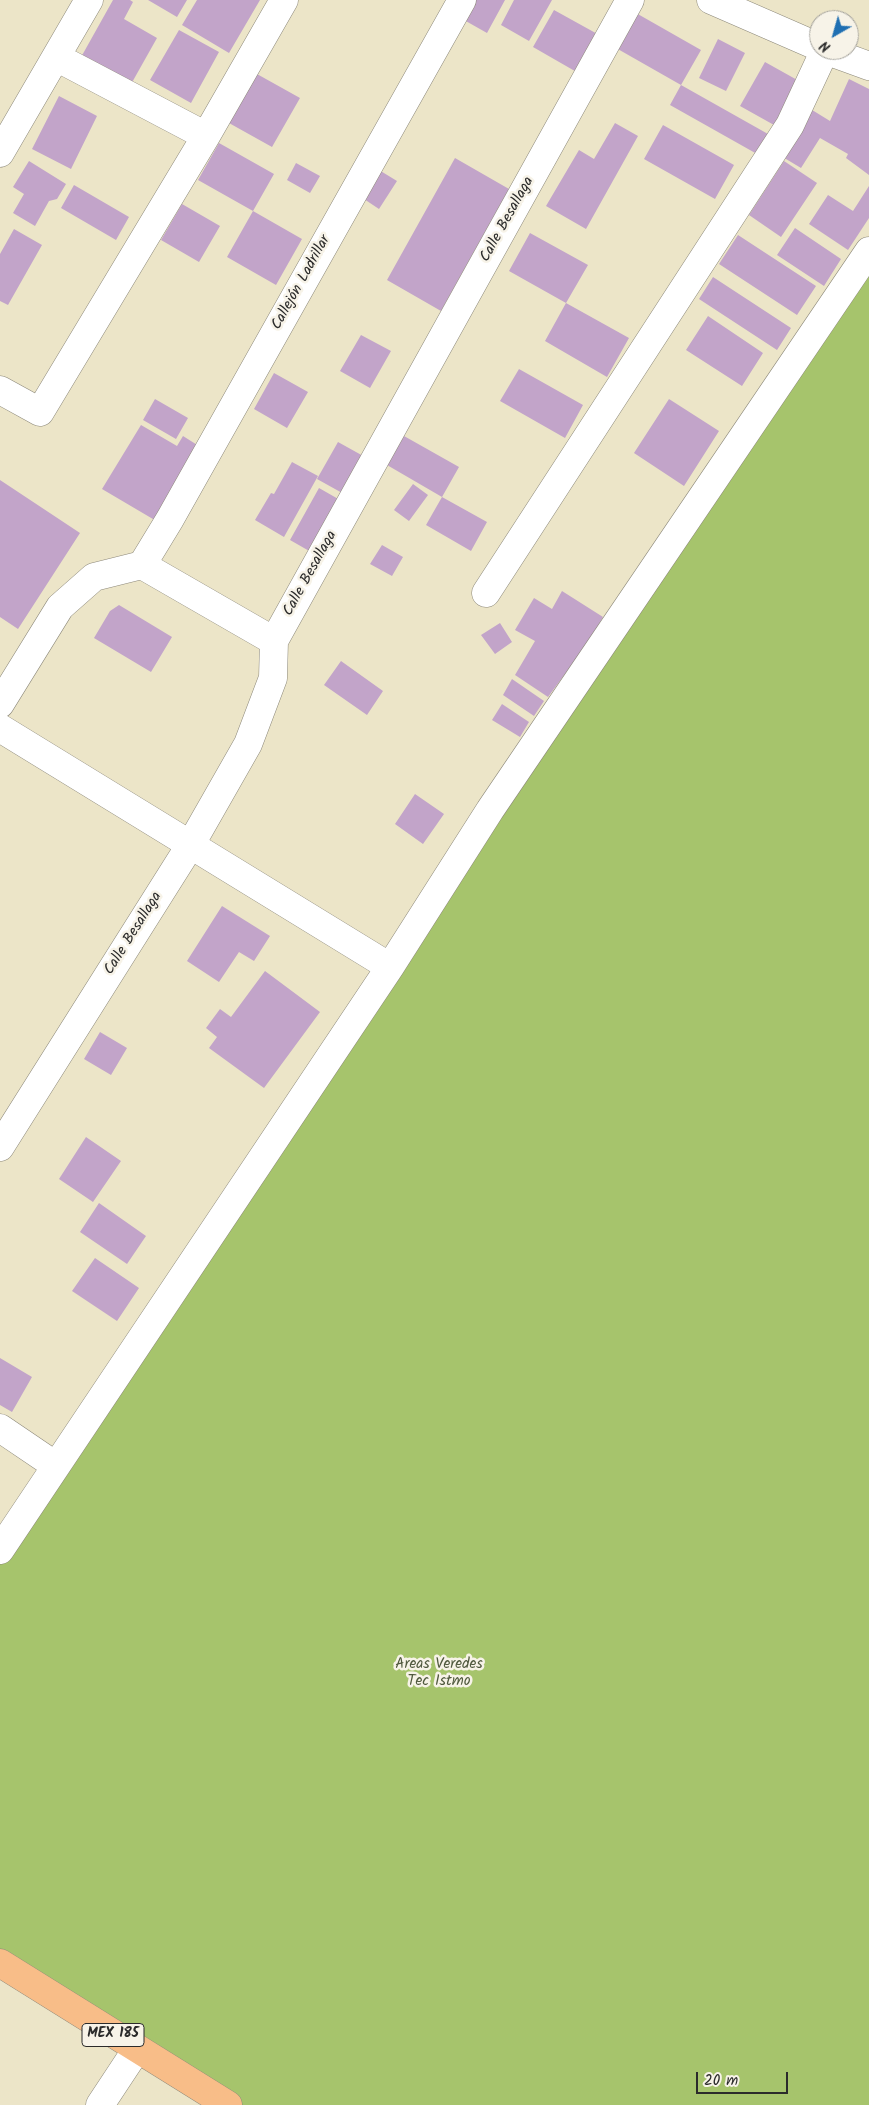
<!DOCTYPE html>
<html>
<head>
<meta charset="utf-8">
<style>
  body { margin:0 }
  #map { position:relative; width:869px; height:2105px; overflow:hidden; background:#ece5c8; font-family:Kalam,sans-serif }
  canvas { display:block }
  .north { position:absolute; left:809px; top:10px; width:50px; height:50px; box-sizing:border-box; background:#f7f3e8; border:1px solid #a5a39c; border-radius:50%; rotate:218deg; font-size:14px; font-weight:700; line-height:20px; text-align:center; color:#2b2b2b }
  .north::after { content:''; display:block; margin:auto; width:18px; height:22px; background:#1f6fb2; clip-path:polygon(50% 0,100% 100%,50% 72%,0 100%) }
  .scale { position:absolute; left:696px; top:2072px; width:92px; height:22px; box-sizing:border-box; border:2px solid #2b2b2b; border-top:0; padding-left:6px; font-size:15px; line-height:18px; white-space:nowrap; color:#2b2b2b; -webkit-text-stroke:4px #f7f3e8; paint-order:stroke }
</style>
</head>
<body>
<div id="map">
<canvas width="869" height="2105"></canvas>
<div class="north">N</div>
<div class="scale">20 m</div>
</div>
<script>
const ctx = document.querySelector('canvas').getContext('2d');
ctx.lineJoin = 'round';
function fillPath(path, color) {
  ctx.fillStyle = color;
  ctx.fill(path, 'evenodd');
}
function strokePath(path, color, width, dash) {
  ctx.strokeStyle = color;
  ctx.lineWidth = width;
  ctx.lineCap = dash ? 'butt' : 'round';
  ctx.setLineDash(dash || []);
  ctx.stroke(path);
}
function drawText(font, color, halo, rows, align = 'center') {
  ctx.font = font + ' Kalam,sans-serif';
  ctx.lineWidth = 5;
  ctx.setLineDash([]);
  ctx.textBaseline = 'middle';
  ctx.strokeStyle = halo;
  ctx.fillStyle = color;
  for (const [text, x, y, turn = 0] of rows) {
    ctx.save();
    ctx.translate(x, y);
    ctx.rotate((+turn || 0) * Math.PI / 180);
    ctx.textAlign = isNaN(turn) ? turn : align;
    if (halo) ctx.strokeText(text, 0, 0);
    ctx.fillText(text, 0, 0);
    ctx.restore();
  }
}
fillPath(new Path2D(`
  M869 272V2105H221L0 1961V1554Z`), '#a6c46c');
fillPath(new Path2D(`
  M113 0H130L133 2 124 19 157 38 130 86 80 59Z
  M148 0H187L177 17Z
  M197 0H260L229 53 182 25Z
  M475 0H505L487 33 464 20Z
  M514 0H552L529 41 501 25Z
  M554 10 601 36 580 74 533 47Z
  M636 13 701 50 681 85 616 48Z
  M179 30 219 52 191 103 150 80Z
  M718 39 745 53 726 91 699 78Z
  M765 62 799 81 774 125 740 106Z
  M248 69 300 98 272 147 220 118Z
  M849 79 869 89V175L846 158 848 154 820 138 801 168 776 153 804 105 830 121Z
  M681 85 768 134 757 154 670 105Z
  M59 96 97 116 71 169 32 149Z
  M615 123 638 136 586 229 546 206 579 150 594 159Z
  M663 125 734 165 715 199 644 159Z
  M219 143 274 174 253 211 198 180Z
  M455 158 509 189 441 311 387 280Z
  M29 161 66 184 57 199 49 201 35 226 13 213 24 194 13 187Z
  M784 161 817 183 781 237 749 215Z
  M296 163 320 176 310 193 287 180Z
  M379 170 397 181 379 209 361 197Z
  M74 185 129 217 116 240 61 208Z
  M869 186V218L848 250 809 224 828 195 853 211Z
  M182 204 220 226 199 262 161 240Z
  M253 211 302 239 276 285 227 257Z
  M795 228 841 259 824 286 777 255Z
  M14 229 42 245 8 305 0 301V254Z
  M530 233 588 265 566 303 509 271Z
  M738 235 816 286 797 315 719 264Z
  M713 277 791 328 777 350 699 299Z
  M566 303 629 338 607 377 545 341Z
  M708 316 763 353 742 386 686 350Z
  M361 335 391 351 370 388 340 371Z
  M519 369 583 405 565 438 500 401Z
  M274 373 308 392 287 428 254 409Z
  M155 399 188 418 176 439 143 420Z
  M669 399 719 431 684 486 634 453Z
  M141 425 177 446 183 436 202 448 158 522 102 489Z
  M404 436 459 467 442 497 487 522 471 551 426 525 442 497 387 465Z
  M338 442 365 457 344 494 317 479Z
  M292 462 318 476 284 537 255 520 271 493 274 494Z
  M0 480 80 533 18 629 0 617Z
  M413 484 428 495 409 521 394 510Z
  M319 488 340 500 311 552 290 540Z
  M382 545 403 557 392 576 370 564Z
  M562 591 603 617 590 640 548 697 515 675 535 641 515 630 534 598 552 609Z
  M119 605 172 637 151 672 94 638 110 611Z
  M500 623 512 642 495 654 481 635Z
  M341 661 383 691 367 715 324 685Z
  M512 679 544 701 534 716 503 695Z
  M502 704 529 722 520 737 492 720Z
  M415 794 444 814 423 844 395 824Z
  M222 906 270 936 254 961 239 952 219 982 187 961Z
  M265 971 320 1012 264 1088 209 1048 217 1037 206 1028 220 1009 231 1017Z
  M100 1032 127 1048 111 1075 84 1059Z
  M86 1137 121 1161 93 1202 59 1179Z
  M99 1203 146 1236 127 1264 80 1232Z
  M95 1258 139 1288 117 1321 72 1291Z
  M0 1358 32 1377 12 1412 0 1405Z`), '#c2a4c9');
const minor = new Path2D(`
  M711 0 819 47
  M825 50 869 66
  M56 57 206 136
  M0 153 89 0
  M0 390 40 412 206 136 284 0
  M142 565 170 519 462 0
  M486 593 790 125 825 50
  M0 704 60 607 94 577 142 565 274 641
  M0 728 390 967
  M0 1147 191 844 248 744 273 678 274 641 630 0
  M0 1428 56 1466
  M0 1550 390 967 490 810 869 251
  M100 2105 137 2049`);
const major = new Path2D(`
  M0 1963 228 2105`);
strokePath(minor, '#8c887a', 29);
strokePath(major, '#8c887a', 29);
strokePath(minor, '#fff', 28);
strokePath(major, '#f8bd88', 28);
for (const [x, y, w] of [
  [113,2035,62]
]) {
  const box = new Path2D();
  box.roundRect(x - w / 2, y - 11.5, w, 23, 4);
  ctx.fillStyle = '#f7f3e8';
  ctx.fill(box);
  strokePath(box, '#2b2b2b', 1);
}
drawText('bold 14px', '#2b2b2b', null, [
  ["MEX 185",113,2035]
]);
drawText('15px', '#2b2b2b', '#f7f3e8', [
  ["Calle Besallaga",508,220,-61],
  ["Callejón Ladrillar",302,283,-61],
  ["Calle Besallaga",311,574,-61],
  ["Calle Besallaga",134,934,-58]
]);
drawText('15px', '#50593e', '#f7f3e8', [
  ["Areas Veredes",439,1665],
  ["Tec Istmo",439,1682]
]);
</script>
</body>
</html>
